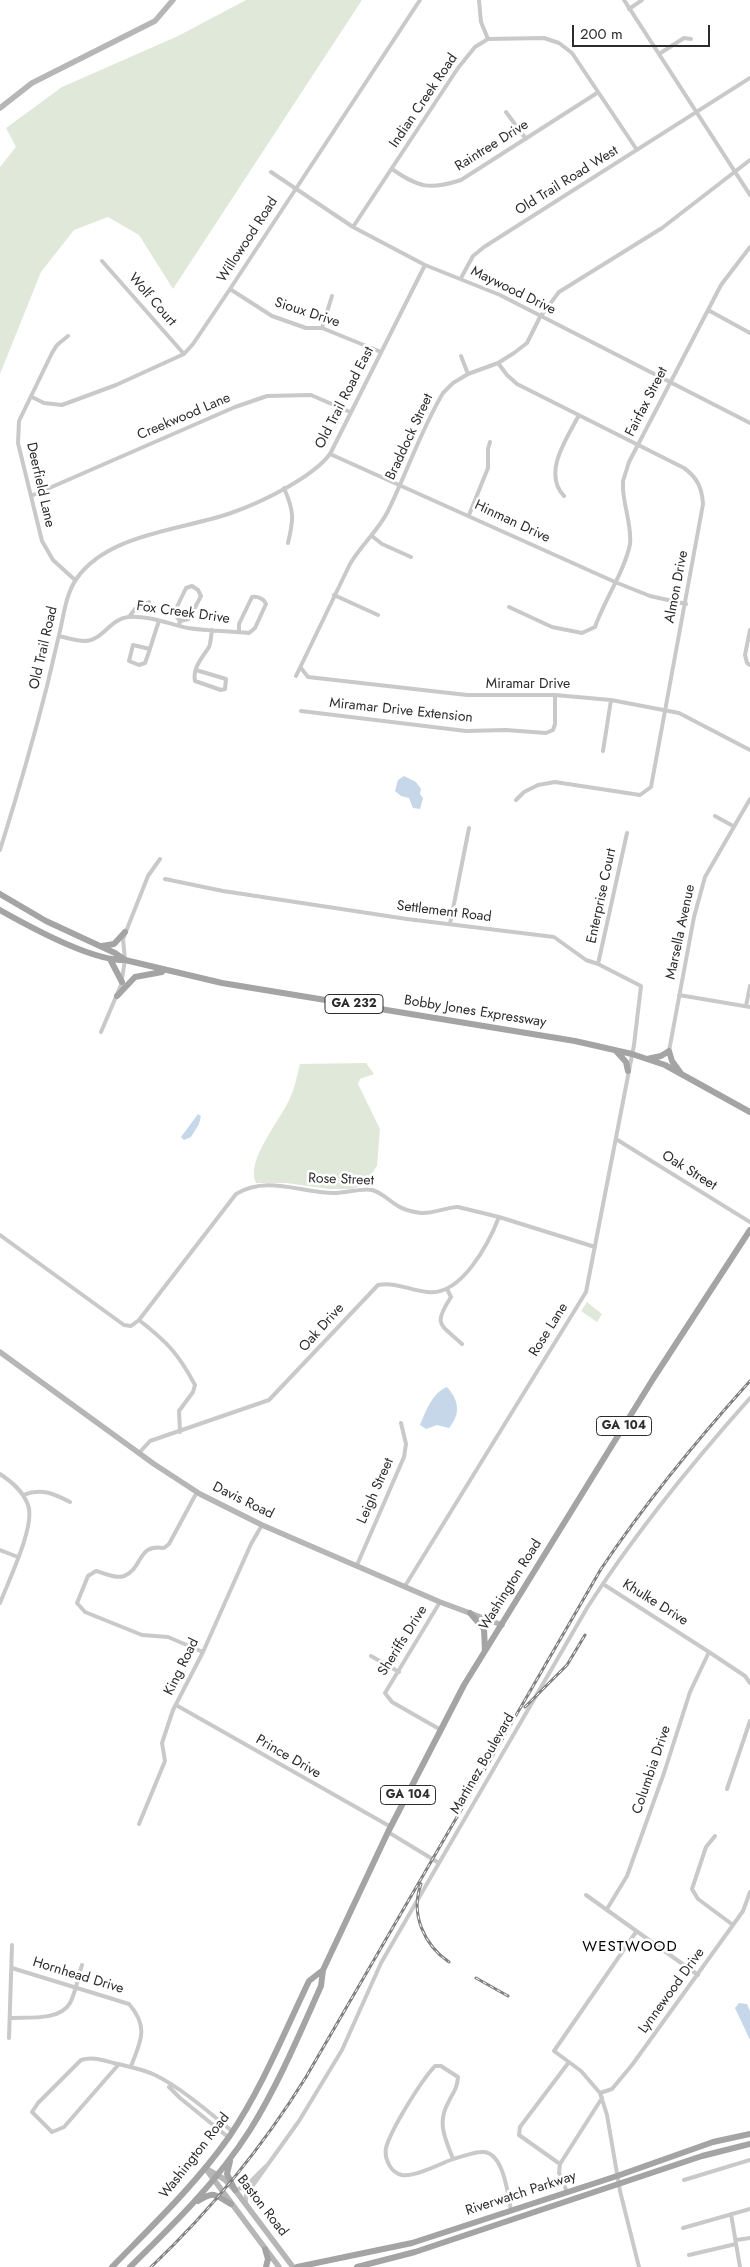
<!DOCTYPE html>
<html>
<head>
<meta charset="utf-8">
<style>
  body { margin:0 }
  #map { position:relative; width:750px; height:2267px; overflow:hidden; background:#fff; font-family:Jost,sans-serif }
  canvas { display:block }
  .scale { position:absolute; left:572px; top:25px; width:138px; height:22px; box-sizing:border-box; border:2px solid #2c2c2c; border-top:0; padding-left:6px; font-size:15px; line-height:18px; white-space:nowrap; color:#2c2c2c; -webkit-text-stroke:4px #fff; paint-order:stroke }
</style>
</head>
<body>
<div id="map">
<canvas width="750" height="2267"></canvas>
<div class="scale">200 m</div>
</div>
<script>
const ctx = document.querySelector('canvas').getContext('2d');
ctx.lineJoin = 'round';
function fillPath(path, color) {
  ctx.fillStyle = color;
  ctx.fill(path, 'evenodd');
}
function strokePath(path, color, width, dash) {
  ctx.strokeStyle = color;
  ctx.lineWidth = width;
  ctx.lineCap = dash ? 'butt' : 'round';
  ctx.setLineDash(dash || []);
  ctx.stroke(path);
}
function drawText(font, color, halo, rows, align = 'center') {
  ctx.font = font + ' Jost,sans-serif';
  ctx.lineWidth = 5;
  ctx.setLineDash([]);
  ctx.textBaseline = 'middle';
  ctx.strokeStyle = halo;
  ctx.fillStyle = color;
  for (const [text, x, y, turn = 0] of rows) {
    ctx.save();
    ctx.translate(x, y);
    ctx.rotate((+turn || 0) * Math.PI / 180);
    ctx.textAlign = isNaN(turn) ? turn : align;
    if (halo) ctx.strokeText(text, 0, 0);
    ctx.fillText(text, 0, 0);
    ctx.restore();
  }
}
fillPath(new Path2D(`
  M246 0H362L173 289 139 235 108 217 74 230 41 272 0 374V167L16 147 6 128 62 87 178 36Z
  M366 1063 374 1074 360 1079 358 1084 380 1129 377 1166 364 1185 352 1189H329L286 1183H256C245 1160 281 1120 290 1098 295 1088 297 1075 300 1064Z
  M587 1302 602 1314 597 1322 581 1311Z`), '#e0e9d9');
fillPath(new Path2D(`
  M404 776 416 782 421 789 420 794 423 798 420 809 413 808 409 798 401 796 395 791 398 780Z
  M198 1114 201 1116 199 1124 191 1137 184 1140 181 1137Z
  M447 1387C459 1400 461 1414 449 1428L437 1425 426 1429 420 1425C426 1411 432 1393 447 1387Z
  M739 2003 747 2004 750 2011V2040L735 2008Z`), '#c6d7e9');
strokePath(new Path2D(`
  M479 0 481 22 488 39
  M624 0 750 195
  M629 9 642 0
  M659 54 684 38 691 39
  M506 112 526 139
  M392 169C419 188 430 190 461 180L597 93
  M271 172 353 227 425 265 500 295 750 423
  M353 227 458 68 475 47 488 39 544 38 559 43 572 53 637 150
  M102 261 184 354
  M461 278 473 256 484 247 750 78
  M230 289 272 316 306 328H322L381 352
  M708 310 750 333
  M322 328 332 296
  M68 336 57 345 52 353 19 421 18 443 42 541 53 560 75 580
  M461 356 468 374
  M498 363 507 375 517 384 684 468C698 478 702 489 703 504L651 787 640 795 555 782 538 785 524 792 516 800
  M32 397 44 403 62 405 116 385 184 354 193 344 230 289 420 0
  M330 454 615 582 650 596 686 604
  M284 488C294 511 294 518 288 543
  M31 496 235 407 267 396 311 395 350 412
  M564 496C542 473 567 438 579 415
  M469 515 488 468V449L490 442
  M372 536 382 544 411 557
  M334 595 378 615
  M509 607 552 627 582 633 595 627C604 601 625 570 630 544 632 527 624 507 623 489V481L629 462 721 285 750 247
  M129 617 135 609 149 602
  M179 625 180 621 174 613 186 588 192 586 198 590 201 596 189 619 180 621
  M750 630 745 655 747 663 750 665
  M59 636C67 638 77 641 85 641 102 641 110 619 128 617 147 615 169 624 188 628 208 631 229 631 249 633L255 628 266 604C264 599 258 596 252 597L239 624V632
  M150 649 133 645 129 661 139 665 145 663C150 650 154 635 159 621
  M301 668 308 677 467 695H555L611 700 679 713 750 750
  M196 670 226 679 225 689 221 690 195 681C192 668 203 657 209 647 211 642 211 635 212 630
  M296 676 350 564C361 545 378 531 388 511 407 472 421 430 443 393L453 383 468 374 498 363 514 353 527 343 540 317 559 292 662 228 750 160
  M301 711 466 731 506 730 546 733 553 730 555 724V695
  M603 751 611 700
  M715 816 733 826
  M0 850C17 796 33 741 47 686 51 669 55 652 59 635 64 616 65 595 77 578 109 533 183 530 231 513 260 503 312 478 330 454L425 265
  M165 879 223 891 407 919 554 937 586 960 598 964 641 986 634 1045 586 1292 405 1586
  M450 924 469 828
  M598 964 627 833
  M679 995 750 1007
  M746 1006 750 986
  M101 1032 121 985 125 960 123 939 148 876 160 859
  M669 1051 694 917 705 877 750 799
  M616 1139 750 1222
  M0 1235 124 1325 131 1326 139 1320C167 1342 178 1353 195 1385L193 1392 179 1411 180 1432
  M447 1289 451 1297C432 1326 441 1324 462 1344
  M139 1320 236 1194C268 1175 300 1193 334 1193 347 1193 360 1188 372 1190 383 1193 389 1201 398 1206 404 1210 414 1212 421 1213 434 1214 451 1206 458 1207L499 1217 595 1247
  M139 1453 150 1441 269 1400 378 1285C397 1282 409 1290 427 1292 461 1297 489 1243 499 1217
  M0 1474C12 1482 23 1491 28 1505 36 1525 8 1582 0 1603
  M197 1492 169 1544 164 1548C137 1543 143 1569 124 1576 115 1579 104 1573 96 1571L88 1576 77 1603 85 1612 142 1635 168 1637 203 1652
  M23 1495C41 1488 53 1493 70 1502
  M0 1550 18 1557
  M357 1565 404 1457 406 1444 401 1423
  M603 1584 709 1652 690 1692 664 1773 627 1876 607 1909
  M440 1602 385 1693 392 1702 441 1730
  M709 1652 745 1676 750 1683
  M371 1656 399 1672
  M176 1705 391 1827
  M727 1789 750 1721
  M139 1824 165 1761 162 1743 173 1710 203 1652 251 1544 262 1525
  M388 1832 439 1863
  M715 1836 706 1847 692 1889 698 1899 733 1925
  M586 1895 698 1975
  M636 1932 554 2051 581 2071 600 2093 607 2115 620 2191 639 2267
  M12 1968 129 2004C149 2027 141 2041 131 2066
  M10 2018C28 2017 60 2021 70 2003 76 1992 78 1977 82 1965
  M9 2038 12 1945
  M119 2064 64 2127 52 2132 32 2112 38 2103 81 2060C94 2056 104 2061 118 2064 130 2067 143 2069 155 2075 180 2087 210 2113 232 2131
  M435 2066H441L458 2077C457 2090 453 2092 448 2103 437 2123 445 2138 453 2159 440 2164 415 2177 402 2175 391 2173 384 2159 386 2148 391 2129 421 2081 435 2066Z
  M169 2087 180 2098 228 2137
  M600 2093 612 2089 632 2065 733 1925 743 1911 750 1892
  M453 2159C462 2157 475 2151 484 2152 504 2154 508 2195 511 2210
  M560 2164 519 2135 520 2127 569 2062
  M684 2180 750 2160
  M235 2190 245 2187 266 2166
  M567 2192 559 2173 560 2164 602 2098
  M246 2204V2195L299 2121 342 2050 381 1963 587 1608C633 1536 693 1462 750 1398
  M731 2214 740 2267
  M683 2228 750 2209
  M736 2240 750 2238
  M689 2255 736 2244`), '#c9c9c9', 4);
strokePath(new Path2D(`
  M0 108 32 83 155 21 173 0
  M0 1352 154 1464 200 1494 262 1525 440 1602 502 1625
  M205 2168 224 2179 235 2190 293 2267
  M206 2169 279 2267`), '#b6b6b6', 5.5);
strokePath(new Path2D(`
  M0 894 46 921 115 953 125 960
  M0 910C30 927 92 961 125 960L222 983 575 1041 632 1054 665 1065 750 1112
  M102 946 114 944 125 932
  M111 961 122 982
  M117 996 135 977 162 972
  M616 1051 626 1062 628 1071
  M647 1059 661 1056 669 1051 672 1061 680 1072
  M470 1613 484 1629 485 1651
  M230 2161 227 2174 235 2190
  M198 2201C216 2190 214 2195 231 2204
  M265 2249 268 2259 266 2267
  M112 2267C153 2225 195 2185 229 2137 262 2088 284 2033 309 1981L323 1970
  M130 2267C174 2224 217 2182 250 2130 278 2085 299 2035 321 1986L323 1970 388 1832 464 1685 653 1379 750 1230
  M297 2267 412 2243 617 2176 713 2142 750 2134
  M357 2267 415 2252 702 2156 750 2144`), '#a4a4a4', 6);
const rail = new Path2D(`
  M525 1707 567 1665 585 1635
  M421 1884C410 1914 424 1945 449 1962
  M476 1978 508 1996
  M151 2267C211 2210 262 2148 306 2077L601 1569C646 1502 696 1441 750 1381`);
strokePath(rail, '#818181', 3);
strokePath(rail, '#fff', 1, [4]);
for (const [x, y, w] of [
  [354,1004,58],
  [624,1426,55],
  [408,1795,55]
]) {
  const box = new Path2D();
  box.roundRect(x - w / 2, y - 9.5, w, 19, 4);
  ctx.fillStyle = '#fff';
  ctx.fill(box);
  strokePath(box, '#2c2c2c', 1);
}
drawText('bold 12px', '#2c2c2c', null, [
  ["GA 232",354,1004],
  ["GA 104",624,1426],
  ["GA 104",408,1795]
]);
drawText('14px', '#2c2c2c', '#fff', [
  ["Indian Creek Road",424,101,-56],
  ["Raintree Drive",492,146,-32],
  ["Old Trail Road West",567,181,-32],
  ["Willowood Road",248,240,-57],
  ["Maywood Drive",513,291,26],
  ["Wolf Court",152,300,49],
  ["Sioux Drive",307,313,18],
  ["Old Trail Road East",345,398,-63],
  ["Fairfax Street",647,402,-63],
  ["Creekwood Lane",184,417,-23],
  ["Braddock Street",410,437,-65],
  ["Deerfield Lane",40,485,77],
  ["Hinman Drive",512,522,25],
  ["Almon Drive",677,587,-79],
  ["Fox Creek Drive",183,613,8],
  ["Old Trail Road",44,648,-77],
  ["Miramar Drive",528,685],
  ["Miramar Drive Extension",401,711,6],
  ["Enterprise Court",602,896,-78],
  ["Settlement Road",444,912,7],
  ["Marsella Avenue",681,932,-78],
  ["Bobby Jones Expressway",475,1012,9],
  ["Oak Street",689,1171,32],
  ["Rose Street",341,1180,2],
  ["Oak Drive",322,1328,-48],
  ["Rose Lane",549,1330,-58],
  ["Leigh Street",376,1491,-66],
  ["Davis Road",243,1501,26],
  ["Washington Road",511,1585,-58],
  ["Khulke Drive",655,1603,32],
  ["Sheriffs Drive",403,1641,-58],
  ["King Road",182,1667,-64],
  ["Prince Drive",288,1757,30],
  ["Martinez Boulevard",483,1764,-60],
  ["Columbia Drive",652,1770,-71],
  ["Hornhead Drive",78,1976,17],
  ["Lynnewood Drive",672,1991,-54],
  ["Washington Road",195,2156,-52],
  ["Riverwatch Parkway",521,2194,-18],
  ["Baston Road",262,2206,52]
]);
ctx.letterSpacing = '1px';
drawText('15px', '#000', '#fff', [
  ["WESTWOOD",630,1947]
]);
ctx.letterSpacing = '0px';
</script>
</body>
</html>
